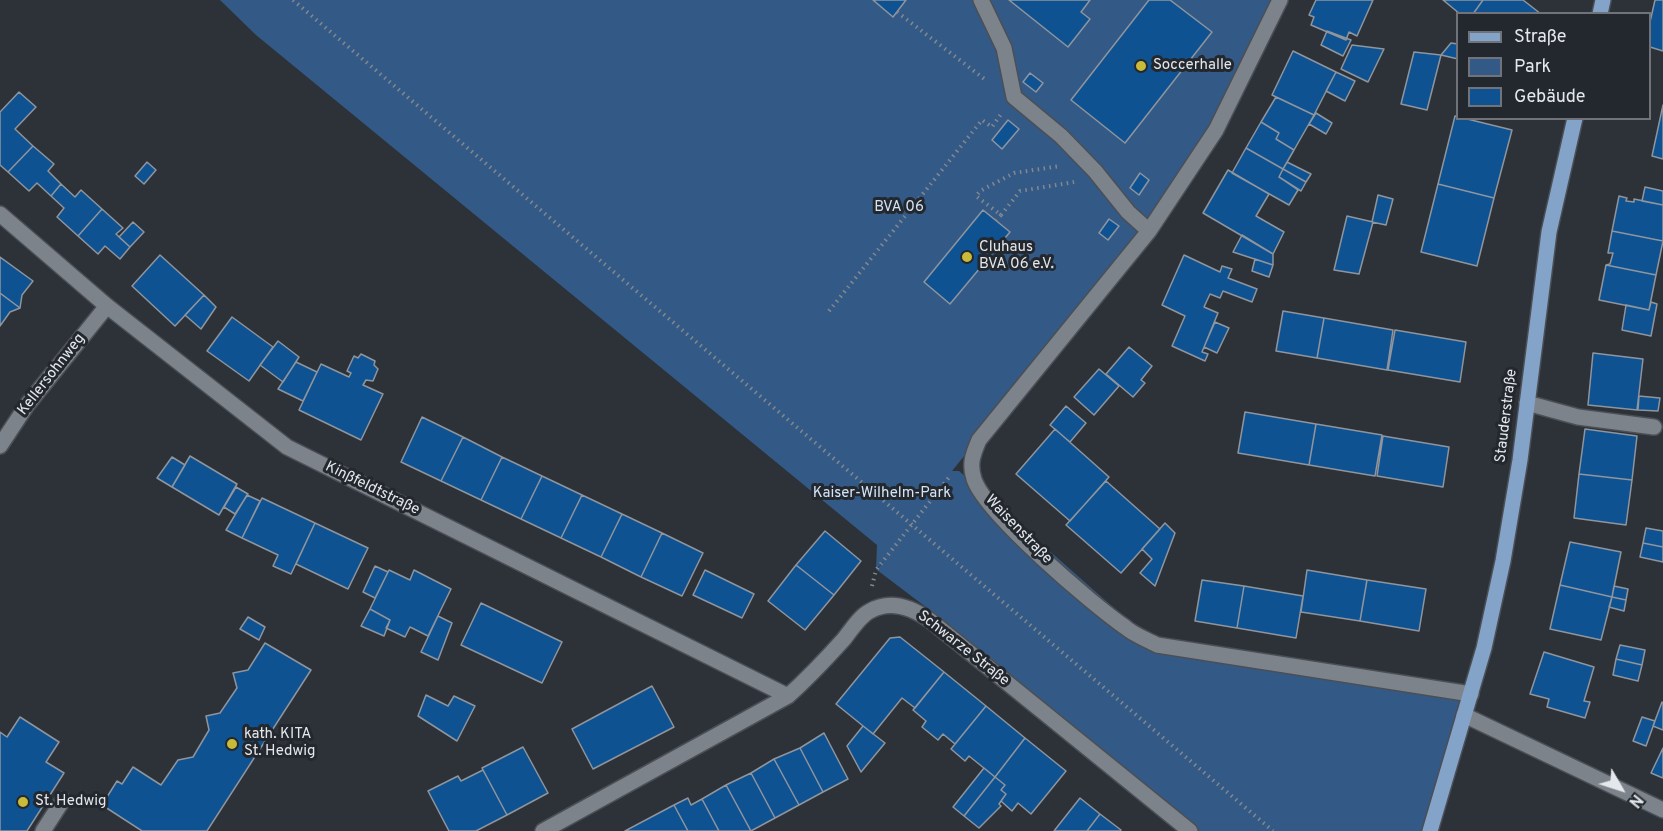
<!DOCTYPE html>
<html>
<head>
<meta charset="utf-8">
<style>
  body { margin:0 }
  #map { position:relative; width:1663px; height:831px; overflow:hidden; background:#2d3238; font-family:Overpass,sans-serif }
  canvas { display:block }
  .legend { position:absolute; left:1456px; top:12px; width:195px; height:108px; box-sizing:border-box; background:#23282e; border:2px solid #70747a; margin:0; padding:8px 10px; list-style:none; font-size:18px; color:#e4e7eb }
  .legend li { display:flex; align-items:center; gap:12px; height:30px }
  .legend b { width:30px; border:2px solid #70747a }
  .north { position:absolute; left:1591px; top:759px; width:60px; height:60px; -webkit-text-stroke:4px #23282e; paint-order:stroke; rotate:129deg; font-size:16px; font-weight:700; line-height:24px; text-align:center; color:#e4e7eb }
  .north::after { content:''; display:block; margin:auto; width:21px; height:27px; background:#e4e7eb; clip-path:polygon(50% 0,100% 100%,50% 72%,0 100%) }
</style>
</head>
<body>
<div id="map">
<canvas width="1663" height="831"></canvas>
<ul class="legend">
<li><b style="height:8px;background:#84a3c9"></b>Straße</li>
<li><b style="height:16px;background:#335a87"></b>Park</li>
<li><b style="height:16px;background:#0f5292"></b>Gebäude</li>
</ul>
<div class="north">N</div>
</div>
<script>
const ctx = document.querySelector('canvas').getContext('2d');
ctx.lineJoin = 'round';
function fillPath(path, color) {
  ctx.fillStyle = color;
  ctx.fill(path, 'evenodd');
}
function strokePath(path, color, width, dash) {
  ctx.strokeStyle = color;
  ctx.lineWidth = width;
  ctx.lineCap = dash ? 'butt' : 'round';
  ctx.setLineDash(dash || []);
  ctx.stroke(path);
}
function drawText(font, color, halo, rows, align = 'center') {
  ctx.font = font + ' Overpass,sans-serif';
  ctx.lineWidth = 6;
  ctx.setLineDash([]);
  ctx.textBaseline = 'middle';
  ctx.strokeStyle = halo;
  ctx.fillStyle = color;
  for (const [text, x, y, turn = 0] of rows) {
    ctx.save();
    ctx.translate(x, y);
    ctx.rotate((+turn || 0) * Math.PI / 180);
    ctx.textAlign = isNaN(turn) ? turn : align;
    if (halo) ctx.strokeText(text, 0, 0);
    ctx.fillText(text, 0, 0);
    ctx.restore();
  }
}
fillPath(new Path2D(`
  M220 0H1277L1213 130 1149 227 952 471H959L1149 639 1469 697 1428 831H1197L935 614 877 570 885 559 876 570 877 545 256 35Z`), '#335a87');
const building = new Path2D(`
  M873 0H906L893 17Z
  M1009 0H1090L1081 12 1090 19 1068 47Z
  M1149 0H1170L1212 32 1125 143 1071 100Z
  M1316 0H1373L1357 36 1349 32 1346 40 1311 25 1314 17 1309 15Z
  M1443 0H1483L1473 14H1460Z
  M1483 0H1523L1541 14H1473Z
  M1655 0H1663V51L1650 47V22Z
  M1327 31 1351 40 1343 56 1321 45Z
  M1451 43 1458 44V59L1441 55Z
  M1352 45 1384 49 1368 82 1341 69Z
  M1293 51 1336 72 1314 115 1272 95Z
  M1414 52 1441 55 1427 110 1401 104Z
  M1336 72 1355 81 1345 101 1326 91Z
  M1030 73 1043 83 1036 92 1023 82Z
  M19 92 36 107 15 129 33 146 8 172 0 165V112Z
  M1276 97 1314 115 1294 150 1276 139 1279 133 1261 122Z
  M1663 105V159L1652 156Z
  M1316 113 1332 123 1326 134 1309 124Z
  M1455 116 1512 130 1494 198 1438 184Z
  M1008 120 1019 129 1002 149 992 140Z
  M1261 122 1279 133 1276 139 1294 150 1283 169 1246 148Z
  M33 146 54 164 48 171 61 184 51 196 37 183 29 191 8 172Z
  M1246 148 1283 169 1279 177 1298 190 1289 205 1232 173Z
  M147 162 156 170 144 184 135 176Z
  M1287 162 1311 174 1306 182 1283 169Z
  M1283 169 1306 182 1301 191 1279 177Z
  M1228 170 1269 194 1256 216 1284 232 1273 254 1203 213Z
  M1140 173 1149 180 1139 195 1130 188Z
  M61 184 75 197 81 190 102 209 78 236 57 217 64 208 51 196Z
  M1438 184 1494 198 1477 266 1421 252Z
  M1645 187 1663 191V205L1642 201Z
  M1378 195 1393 199 1386 225 1372 222Z
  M1619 196 1627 198 1626 201 1634 202V199L1663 205V241L1612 231Z
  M102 209 123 228 116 234 130 247 120 259 105 246 98 254 78 236Z
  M983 210 1010 232 950 304 924 282Z
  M1347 216 1373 222 1359 274 1334 270Z
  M1109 219 1119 226 1108 240 1099 233Z
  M133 222 144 232 130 247 119 237Z
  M1612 231 1663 241 1656 275 1606 265 1610 264 1613 253H1608Z
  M1242 235 1273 254V265L1233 252Z
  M160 255 204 295 175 326 132 286Z
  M1184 255 1220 272 1222 266 1232 269 1228 278 1257 289 1252 302 1223 291 1220 298 1210 294 1204 307 1218 313 1202 352 1208 354 1205 361 1172 346 1185 316 1162 305Z
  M0 257 33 281 22 295 20 308 0 293Z
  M1255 259 1273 265 1269 277 1252 271Z
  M1606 265 1656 275 1649 310 1599 300Z
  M0 293 20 308 10 312 0 326Z
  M204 295 216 307 201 329 185 315Z
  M1651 302 1657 304 1651 336 1622 330 1626 305 1649 310Z
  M1283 311 1324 318 1317 358 1276 351Z
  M232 317 273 347 249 381 207 351Z
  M1324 318 1393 330 1387 370 1317 358Z
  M1215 322 1229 328 1217 353 1204 347Z
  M1395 330 1466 342 1460 382 1388 370Z
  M278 341 299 357 283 382 260 365Z
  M1129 347 1152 366 1141 380 1145 383 1133 397 1106 374Z
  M1593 353 1643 359 1637 410 1588 405Z
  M361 354 375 361 374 365 378 369 373 381 366 380 363 385 383 394 361 440 299 410 321 364 349 377 351 373 347 371 354 356 358 358Z
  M296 362 317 372 303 401 278 389Z
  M1099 369 1119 386 1094 415 1074 397Z
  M1639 396 1660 398 1658 411 1638 410Z
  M1066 406 1086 423 1070 442 1050 425Z
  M1245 412 1316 424 1309 465 1238 453Z
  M422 417 463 437 441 481 401 462Z
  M1316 424 1382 435 1375 476 1309 465Z
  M1055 429 1109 477 1070 521 1016 474Z
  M1585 429 1637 436 1632 480 1579 474Z
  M1383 436 1449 447 1443 487 1377 476Z
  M463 437 502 457 481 500 441 481Z
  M190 456 237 484 219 515 172 487Z
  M172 457 185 465 172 487 157 478Z
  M502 457 542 476 521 519 481 500Z
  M1579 474 1632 480 1626 525 1574 518Z
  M542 476 582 495 561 538 521 519Z
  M1106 481 1160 529 1121 573 1066 525Z
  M236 487 248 494 235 514 224 507Z
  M247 495 260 501 242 538 226 530Z
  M582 495 622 514 601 557 561 538Z
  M262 498 315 523 291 574 273 566 278 555 242 538Z
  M622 514 662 533 641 577 601 557Z
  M315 523 368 548 348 589 296 564Z
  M1165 523 1175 533 1155 586 1140 573 1152 559 1142 549Z
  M1646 528 1663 531V547L1643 543Z
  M825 531 861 561 834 595 796 565Z
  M662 533 703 553 682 596 641 577Z
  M1570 542 1621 552 1612 597 1560 585Z
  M1643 543 1663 547V562L1640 557Z
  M796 565 834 595 805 630 768 601Z
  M375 566 388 572 375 598 363 592Z
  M389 570 410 580 414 570 451 589 428 636 410 627 405 637 386 628 390 620 370 609Z
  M705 570 754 594 742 618 693 595Z
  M1307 570 1367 580 1360 621 1301 612Z
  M1202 580 1244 586 1237 628 1195 621Z
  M1367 580 1426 589 1419 631 1360 621Z
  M1560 585 1612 597 1601 640 1550 629Z
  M1244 586 1303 596 1296 638 1237 628Z
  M1614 586 1628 589 1626 600 1612 597Z
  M1612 597 1626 600 1624 611 1609 607Z
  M481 603 562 642 542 683 461 645Z
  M370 609 390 620 384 636 361 626Z
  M438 616 452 623 438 660 421 652Z
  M248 617 265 627 259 640 240 629Z
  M900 637 944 672 915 708 902 698 873 734 836 704 890 638Z
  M265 643 311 670 207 831H142L102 805 117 781 122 784 133 767 161 785 178 760 193 757 209 730 206 716 220 713 237 688 233 673 248 670Z
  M1620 645 1645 650 1642 665 1616 659Z
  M1544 652 1594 667 1584 701 1590 702 1585 718 1547 707 1549 699 1530 694Z
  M1616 659 1642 665 1638 681 1613 675Z
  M944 672 986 706 955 744 943 734 938 740 922 727 926 721 913 710Z
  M652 686 674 727 593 769 572 729Z
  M426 695 448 706 454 696 475 706 457 741 418 716Z
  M1662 702 1663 703V730L1653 726Z
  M986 706 1025 738 995 777 969 756 965 761 951 749Z
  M20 717 59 742 46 762 64 773 27 831H0V732L7 737Z
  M1642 717 1655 721 1646 746 1633 741Z
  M863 726 885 743 861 772 847 746Z
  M824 733 848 779 823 792 800 748Z
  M1025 738 1066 771 1031 814 1018 803 1012 811 1001 801 1006 794 1001 790 1005 785 995 777Z
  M523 747 548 793 507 815 482 768Z
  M800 748 823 792 799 805 774 759Z
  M1663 748V778L1651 773Z
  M774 759 799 805 775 818 751 773Z
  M984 768 995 777 964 816 953 807Z
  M483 770 507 815 476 831H449L428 791 458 776 461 781Z
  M751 773 775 818 751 831 726 785Z
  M995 777 1005 785 1001 790 1006 794 999 804 1001 806 979 828 964 816Z
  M726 785 751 831H719L702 799Z
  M688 798 691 805 702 799 719 831H688L674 805Z
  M1080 798 1100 814 1087 831H1054Z
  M674 805 688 831H625Z
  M1100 814 1121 830 1120 831H1087Z`);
fillPath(building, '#0f5292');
strokePath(building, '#8f959d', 1.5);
const minor = new Path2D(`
  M981 0 1004 48 1014 97 1061 136 1095 171 1128 212 1149 231
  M1280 0 1216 130 1149 231 979 440C973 454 969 464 974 479 985 513 1092 604 1125 627 1134 635 1146 639 1157 645L1471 694
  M0 214 107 306 287 447 788 696
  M1527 403 1578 417 1654 427
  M0 446 27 405 107 306
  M1464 715 1663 810
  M43 831 63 800
  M543 831 788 696C808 678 826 659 844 639 851 630 860 616 870 611 891 599 913 608 931 621L1190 831`);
const major = new Path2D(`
  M1600 14 1603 0
  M1430 831 1484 648 1503 561 1520 460 1549 232 1575 118`);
strokePath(minor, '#4b4f55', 18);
strokePath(major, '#4b4f55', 18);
strokePath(new Path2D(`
  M293 0 1273 831
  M897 12 987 81
  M1001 215 1020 191 1074 182
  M996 221 1001 215 976 196 980 191 1014 173 1060 166
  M829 311 982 120 992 127 1001 114
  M872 586 876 570 950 476`), '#84888d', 4, [1.5, 4.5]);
strokePath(minor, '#7d838b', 15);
strokePath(major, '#84a3c9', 15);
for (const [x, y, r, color] of [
  [1141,66,6,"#c9ba3a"],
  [967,257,6,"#c9ba3a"],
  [232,744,6,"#c9ba3a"],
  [23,802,6,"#c9ba3a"]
]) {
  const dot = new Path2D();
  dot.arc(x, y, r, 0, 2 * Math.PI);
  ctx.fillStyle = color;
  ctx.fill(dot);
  strokePath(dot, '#23282e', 2);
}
drawText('15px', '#e4e7eb', '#23282e', [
  ["Soccerhalle",1153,66],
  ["Cluhaus",979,248],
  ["BVA 06 e.V.",979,265],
  ["kath. KITA",244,735],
  ["St. Hedwig",244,752],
  ["St. Hedwig",35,802]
], 'left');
drawText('15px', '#d4e4f7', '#23282e', [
  ["BVA 06",899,208],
  ["Kaiser-Wilhelm-Park",882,494]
]);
drawText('15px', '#e4e7eb', '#23282e', [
  ["Kellersohnweg",52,375,-52],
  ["Stauderstraße",1507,416,-83],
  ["Kinßfeldtstraße",372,489,26],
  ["Waisenstraße",1018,530,46],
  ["Schwarze Straße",963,649,38]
]);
</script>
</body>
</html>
